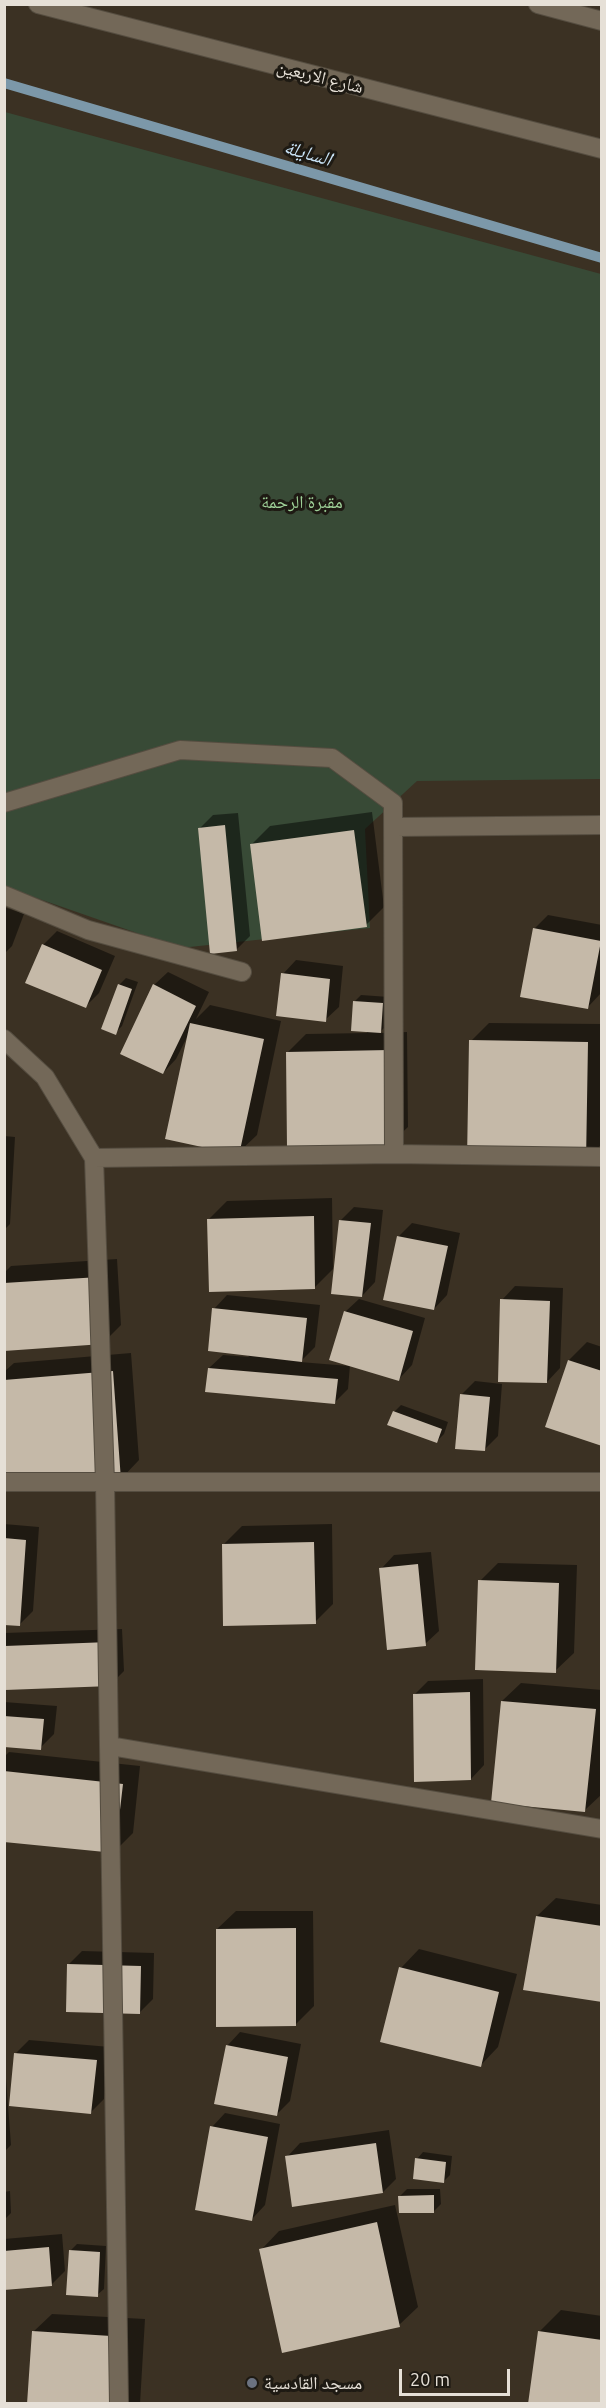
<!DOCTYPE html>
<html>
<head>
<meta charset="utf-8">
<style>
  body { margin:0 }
  #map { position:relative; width:606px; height:2408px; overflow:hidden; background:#3b3123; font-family:Ubuntu,sans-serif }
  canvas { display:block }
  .frame { position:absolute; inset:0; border:6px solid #e6e0d7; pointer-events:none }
  .scale { position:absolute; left:399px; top:2369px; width:111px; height:27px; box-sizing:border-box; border:3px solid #e6e0d7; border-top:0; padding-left:8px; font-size:18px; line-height:21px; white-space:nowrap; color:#e6e0d7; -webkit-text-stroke:4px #1e1a13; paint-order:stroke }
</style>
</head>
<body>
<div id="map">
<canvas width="606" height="2408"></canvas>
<div class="frame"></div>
<div class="scale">20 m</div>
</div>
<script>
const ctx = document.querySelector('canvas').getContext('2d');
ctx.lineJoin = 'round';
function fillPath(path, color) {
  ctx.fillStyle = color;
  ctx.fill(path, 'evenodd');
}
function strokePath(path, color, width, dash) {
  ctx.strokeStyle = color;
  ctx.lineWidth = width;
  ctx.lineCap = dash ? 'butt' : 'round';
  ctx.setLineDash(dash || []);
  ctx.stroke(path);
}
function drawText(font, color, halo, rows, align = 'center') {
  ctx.font = font + ' Ubuntu,"Noto Naskh Arabic",sans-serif';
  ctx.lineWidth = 6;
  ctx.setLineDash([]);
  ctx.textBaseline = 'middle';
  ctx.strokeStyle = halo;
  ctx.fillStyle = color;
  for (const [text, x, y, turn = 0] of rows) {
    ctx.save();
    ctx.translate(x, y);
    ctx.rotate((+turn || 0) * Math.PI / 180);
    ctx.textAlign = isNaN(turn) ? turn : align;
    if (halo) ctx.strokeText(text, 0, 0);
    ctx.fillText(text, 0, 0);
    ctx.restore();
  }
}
fillPath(new Path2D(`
  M5 112 601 274V779L417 781 365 829 370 928 180 948 5 887Z`), '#384a36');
fillPath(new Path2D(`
  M372 812 384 907 366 925 252 844 270 826Z
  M238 813 250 936 236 950 200 828 213 815Z
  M4 907 24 914 12 946 4 954Z
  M548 915 602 925V992L587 1008 534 929Z
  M57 931 115 956 99 993 85 1007 43 945Z
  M296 960 343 966 339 1007 325 1020 283 974Z
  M168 972 209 992 196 1019 210 1005 281 1021 257 1135 238 1153 188 1035 176 1059 163 1073 154 985Z
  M126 978 138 982 122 1026 115 1033 119 985Z
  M361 995 389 997 387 1025 379 1033 407 1032 408 1127 389 1145 287 1053 306 1034 367 1033 354 1002Z
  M489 1023 602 1024V1144L585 1160 471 1041Z
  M4 1136 15 1137 10 1224 4 1230Z
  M332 1198 333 1269 314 1288 209 1219 227 1201Z
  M354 1207 383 1210 375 1282 362 1296 340 1221Z
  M412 1223 460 1233 447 1295 434 1309 398 1237Z
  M117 1259 121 1325 103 1343 4 1349V1273L11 1266Z
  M515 1286 563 1288 560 1368 547 1382 502 1300Z
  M227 1295 320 1305 315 1347 300 1362 349 1366 345 1312 359 1299 425 1318 412 1365 399 1379 350 1365 348 1389 335 1402 209 1368 223 1355 249 1357 214 1309Z
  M587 1342 602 1347V1444L569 1360Z
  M131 1353 139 1460 121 1479 4 1488V1372L14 1363Z
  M475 1381 502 1384 498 1436 484 1450 461 1395Z
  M401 1405 448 1422 444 1434 437 1441 394 1412Z
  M4 1524 39 1527 33 1611 19 1625 4 1624Z
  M332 1524 333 1604 315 1622 223 1545 242 1526Z
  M431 1552 439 1631 425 1644 381 1569 394 1555Z
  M498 1563 577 1565 574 1653 555 1671 480 1581Z
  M122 1629 124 1671 110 1685 4 1689V1633Z
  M483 1679 484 1765 471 1779 414 1695 428 1681Z
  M521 1683 602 1690V1794L585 1810 502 1701Z
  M4 1702 57 1706 54 1734 40 1748 4 1745Z
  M9 1752 140 1766 133 1833 114 1852 4 1840V1757Z
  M556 1898 602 1905V2001L537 1916Z
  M236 1911H313L314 2006 295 2025 217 1929Z
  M419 1949 517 1974 498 2047 480 2066 401 1968Z
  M82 1951 154 1953 153 1999 140 2012 68 1965Z
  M240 2032 301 2044 290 2101 277 2114 227 2046Z
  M29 2040 110 2047 104 2099 91 2112 16 2053Z
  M4 2052 11 2145 4 2152Z
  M225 2113 280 2124 265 2205 252 2219 212 2127Z
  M389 2130 396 2179 383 2192 287 2157 300 2143Z
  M423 2152 452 2156 450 2175 443 2182 417 2159Z
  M407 2189H440L441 2204 434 2211 400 2196Z
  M10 2191 11 2213 4 2220V2192Z
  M395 2205 418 2307 399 2325 261 2250 279 2231Z
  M62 2234 65 2271 51 2285 4 2289V2239Z
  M77 2244 106 2246 104 2289 97 2295 70 2251Z
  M561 2310 602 2316V2404L539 2332Z
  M52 2314 145 2319 140 2404H29L33 2332Z`), '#0007');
strokePath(new Path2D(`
  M4 83 602 258`), '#7c98a9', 10);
fillPath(new Path2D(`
  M225 825 237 951 210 954 198 828Z
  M354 830 367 927 262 941 250 844Z
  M533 928 601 941 588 1009 520 997Z
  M42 944 102 970 86 1008 25 983Z
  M281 973 330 979 326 1022 276 1016Z
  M118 984 132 989 116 1035 101 1029Z
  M153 984 196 1006 163 1074 120 1054Z
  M353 1001 383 1003 381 1033 351 1031Z
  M190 1023 264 1039 239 1155 165 1139Z
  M469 1040 588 1042 586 1162 467 1160Z
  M389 1050 390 1147 287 1148 286 1052Z
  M314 1216 315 1289 209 1292 207 1219Z
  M339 1220 371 1223 362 1297 331 1294Z
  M397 1236 448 1246 434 1310 383 1300Z
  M99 1277 103 1344 4 1351V1283Z
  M500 1299 550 1301 547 1383 498 1382Z
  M212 1308 307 1318 302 1362 208 1351Z
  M344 1311 413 1331 399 1381 329 1360Z
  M568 1360 602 1371V1446L545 1427Z
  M208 1368 338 1379 335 1404 205 1392Z
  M113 1371 121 1480 4 1489V1380Z
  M460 1394 490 1397 485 1451 455 1449Z
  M393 1411 442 1429 437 1443 387 1425Z
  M4 1538 26 1540 20 1626 4 1625Z
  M314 1542 316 1624 223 1626 222 1544Z
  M418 1564 426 1646 387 1650 379 1568Z
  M478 1580 559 1583 556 1673 475 1670Z
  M109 1642 111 1686 5 1690V1646Z
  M470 1692 471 1780 414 1782 413 1694Z
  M501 1701 596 1709 585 1812 491 1803Z
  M4 1716 44 1719 41 1750 4 1747Z
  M4 1771 123 1784 115 1853 4 1842Z
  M536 1916 602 1926V2002L523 1990Z
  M296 1928V2026L216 2027V1929Z
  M67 1964 141 1966 140 2014 66 2012Z
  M399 1967 499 1992 481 2067 380 2042Z
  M226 2045 288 2057 277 2116 214 2104Z
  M14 2053 97 2060 91 2114 9 2106Z
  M210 2126 268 2137 252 2221 195 2210Z
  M376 2143 383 2193 292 2207 285 2156Z
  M415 2158 446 2162 444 2183 413 2179Z
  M434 2195V2213H399L398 2196Z
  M377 2222 400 2327 282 2353 259 2249Z
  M49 2247 52 2286 4 2290V2251Z
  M69 2250 100 2252 98 2297 66 2295Z
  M32 2331 127 2337 123 2404H27Z
  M538 2331 602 2340V2404H528Z`), '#c5b9a8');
const minor = new Path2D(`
  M4 803 180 750 332 758 393 803 394 1154
  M395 827 602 825
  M4 895 88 930 242 972
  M4 1039 45 1077 94 1158 105 1482 119 2404
  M94 1158 394 1154 602 1157
  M4 1482H602
  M110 1746 602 1829`);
const secondary = new Path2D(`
  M38 4 602 149
  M538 4 602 21`);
strokePath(minor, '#554d40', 20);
strokePath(secondary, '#554d40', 20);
strokePath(minor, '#736858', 18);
strokePath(secondary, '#736858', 18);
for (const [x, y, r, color] of [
  [252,2383,6,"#6b7280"]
]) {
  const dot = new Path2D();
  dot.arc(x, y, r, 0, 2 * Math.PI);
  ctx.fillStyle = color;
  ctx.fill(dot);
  strokePath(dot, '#1e1a13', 2);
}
drawText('18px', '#e6e0d7', '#1e1a13', [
  ["شارع الاربعين",320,77,14]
]);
drawText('18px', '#9ed097', '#1e1a13', [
  ["مقبرة الرحمة",302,502]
]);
drawText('18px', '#e6e0d7', '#1e1a13', [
  ["مسجد القادسية",264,2383]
], 'left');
drawText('italic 20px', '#c9e3f6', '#1e1a13', [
  ["السايلة",308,153,16]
]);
</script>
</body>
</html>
